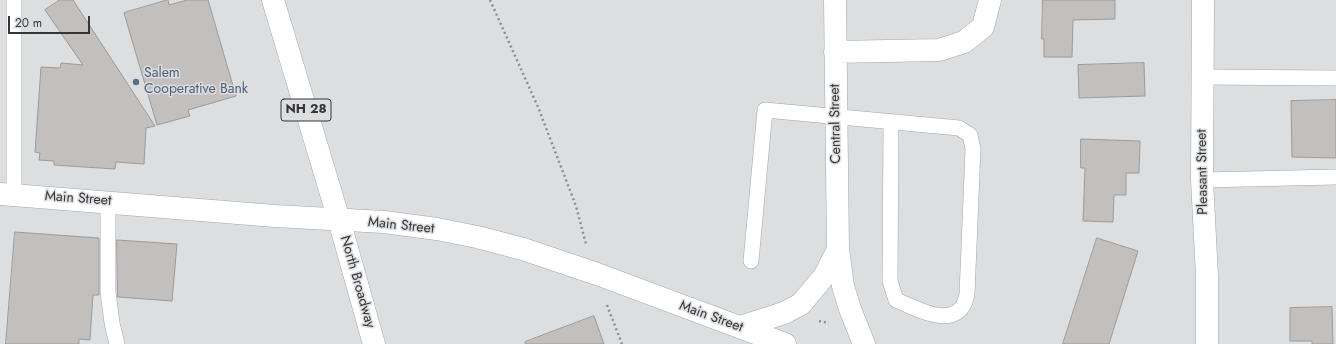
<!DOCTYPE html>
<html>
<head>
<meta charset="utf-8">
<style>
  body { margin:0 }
  #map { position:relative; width:1336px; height:344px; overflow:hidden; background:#dddee0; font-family:Jost,sans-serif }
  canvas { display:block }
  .scale { position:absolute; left:8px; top:16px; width:82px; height:18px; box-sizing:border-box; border:2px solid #353536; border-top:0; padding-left:5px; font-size:12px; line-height:14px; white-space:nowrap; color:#353536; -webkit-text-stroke:3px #dddee0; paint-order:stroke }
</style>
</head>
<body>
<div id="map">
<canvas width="1336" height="344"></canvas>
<div class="scale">20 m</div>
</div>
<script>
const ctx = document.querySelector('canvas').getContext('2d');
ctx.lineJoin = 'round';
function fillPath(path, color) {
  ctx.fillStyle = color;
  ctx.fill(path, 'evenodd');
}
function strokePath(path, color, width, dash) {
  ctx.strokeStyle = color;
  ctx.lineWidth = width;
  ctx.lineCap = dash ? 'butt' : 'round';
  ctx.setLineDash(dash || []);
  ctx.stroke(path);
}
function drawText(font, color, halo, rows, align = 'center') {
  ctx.font = font + ' Jost,sans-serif';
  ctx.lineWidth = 3;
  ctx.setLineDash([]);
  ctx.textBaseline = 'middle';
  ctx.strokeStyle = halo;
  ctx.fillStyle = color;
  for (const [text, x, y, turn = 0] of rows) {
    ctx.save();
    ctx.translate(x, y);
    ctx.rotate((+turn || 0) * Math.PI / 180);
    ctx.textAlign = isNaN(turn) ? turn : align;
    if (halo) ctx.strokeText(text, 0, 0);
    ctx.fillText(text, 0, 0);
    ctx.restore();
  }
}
const building = new Path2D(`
  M60 0H73L155 126 146 128 144 164 116 162 115 169 54 165V161L39 160 40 153 35 152 41 67 60 68 61 63 83 65 45 10Z
  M168 0 169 5 187 0H208L236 96 188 110 190 116 157 125 124 13Z
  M1043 0H1115V19L1073 20 1072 57H1044V39H1042Z
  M1144 63 1145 96 1079 98 1078 65Z
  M1336 100V158L1292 157 1291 101Z
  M1081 139 1140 141 1139 173H1126V195H1114L1113 222 1083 221 1085 168H1081Z
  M15 232 99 238V295H93L90 340 79 339V344H6Z
  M1097 238 1138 251 1109 344H1063Z
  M117 240 177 244 172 301 118 297Z
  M1332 307 1333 344H1312V341H1290V308Z
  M594 316 604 344H525V342Z`);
fillPath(building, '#c2c0bf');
strokePath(building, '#9c9a99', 1);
const lane = new Path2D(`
  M1203 77 1336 78
  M1202 180 1336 177
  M14 194V0
  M108 202V292L112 323 117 344
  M751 261 765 110 959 128 970 135 973 149 967 294C966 298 965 303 963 306 948 328 914 307 896 300L890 281 891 123`);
const street = new Path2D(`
  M835 0 838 249 843 286 850 309 864 344
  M835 52 939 50 964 42 983 27 990 0
  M740 327 784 313 801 304 825 275 838 249`);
const secondary = new Path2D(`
  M1203 0 1202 180 1207 276V344
  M0 194 275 216 384 222 437 229 477 237 523 249 597 274 785 344`);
const primary = new Path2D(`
  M273 0 339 220 374 344`);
strokePath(lane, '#a3a5a6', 16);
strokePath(street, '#a3a5a6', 23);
strokePath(secondary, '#a3a5a6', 23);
strokePath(primary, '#a3a5a6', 23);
strokePath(new Path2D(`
  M490 0 538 107 576 206 586 244
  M607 305 622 344
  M819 321 829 323`), '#8d8e8f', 2.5, [2, 3]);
strokePath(lane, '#fff', 15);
strokePath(street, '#fff', 22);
strokePath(secondary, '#fff', 22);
strokePath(primary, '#fff', 22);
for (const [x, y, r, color] of [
  [136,82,4,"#5c6f8a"]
]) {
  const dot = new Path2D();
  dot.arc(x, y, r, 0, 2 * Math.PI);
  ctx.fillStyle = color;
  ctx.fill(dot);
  strokePath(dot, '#dddee0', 1.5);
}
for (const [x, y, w] of [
  [306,110,50]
]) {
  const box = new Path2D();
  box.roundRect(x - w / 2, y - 11, w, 22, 3);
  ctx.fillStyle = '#dddee0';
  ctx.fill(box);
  strokePath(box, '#353536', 1);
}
drawText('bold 13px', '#353536', null, [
  ["NH 28",306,110]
]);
drawText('14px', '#4e5e75', '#dddee0', [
  ["Salem",144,74],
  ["Cooperative Bank",144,90]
], 'left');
drawText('14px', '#353536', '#dddee0', [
  ["Central Street",836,124,-91],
  ["Pleasant Street",1203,172,-91],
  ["Main Street",78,199,4],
  ["Main Street",401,226,6],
  ["North Broadway",357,282,74],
  ["Main Street",711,317,20]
]);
</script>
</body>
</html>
